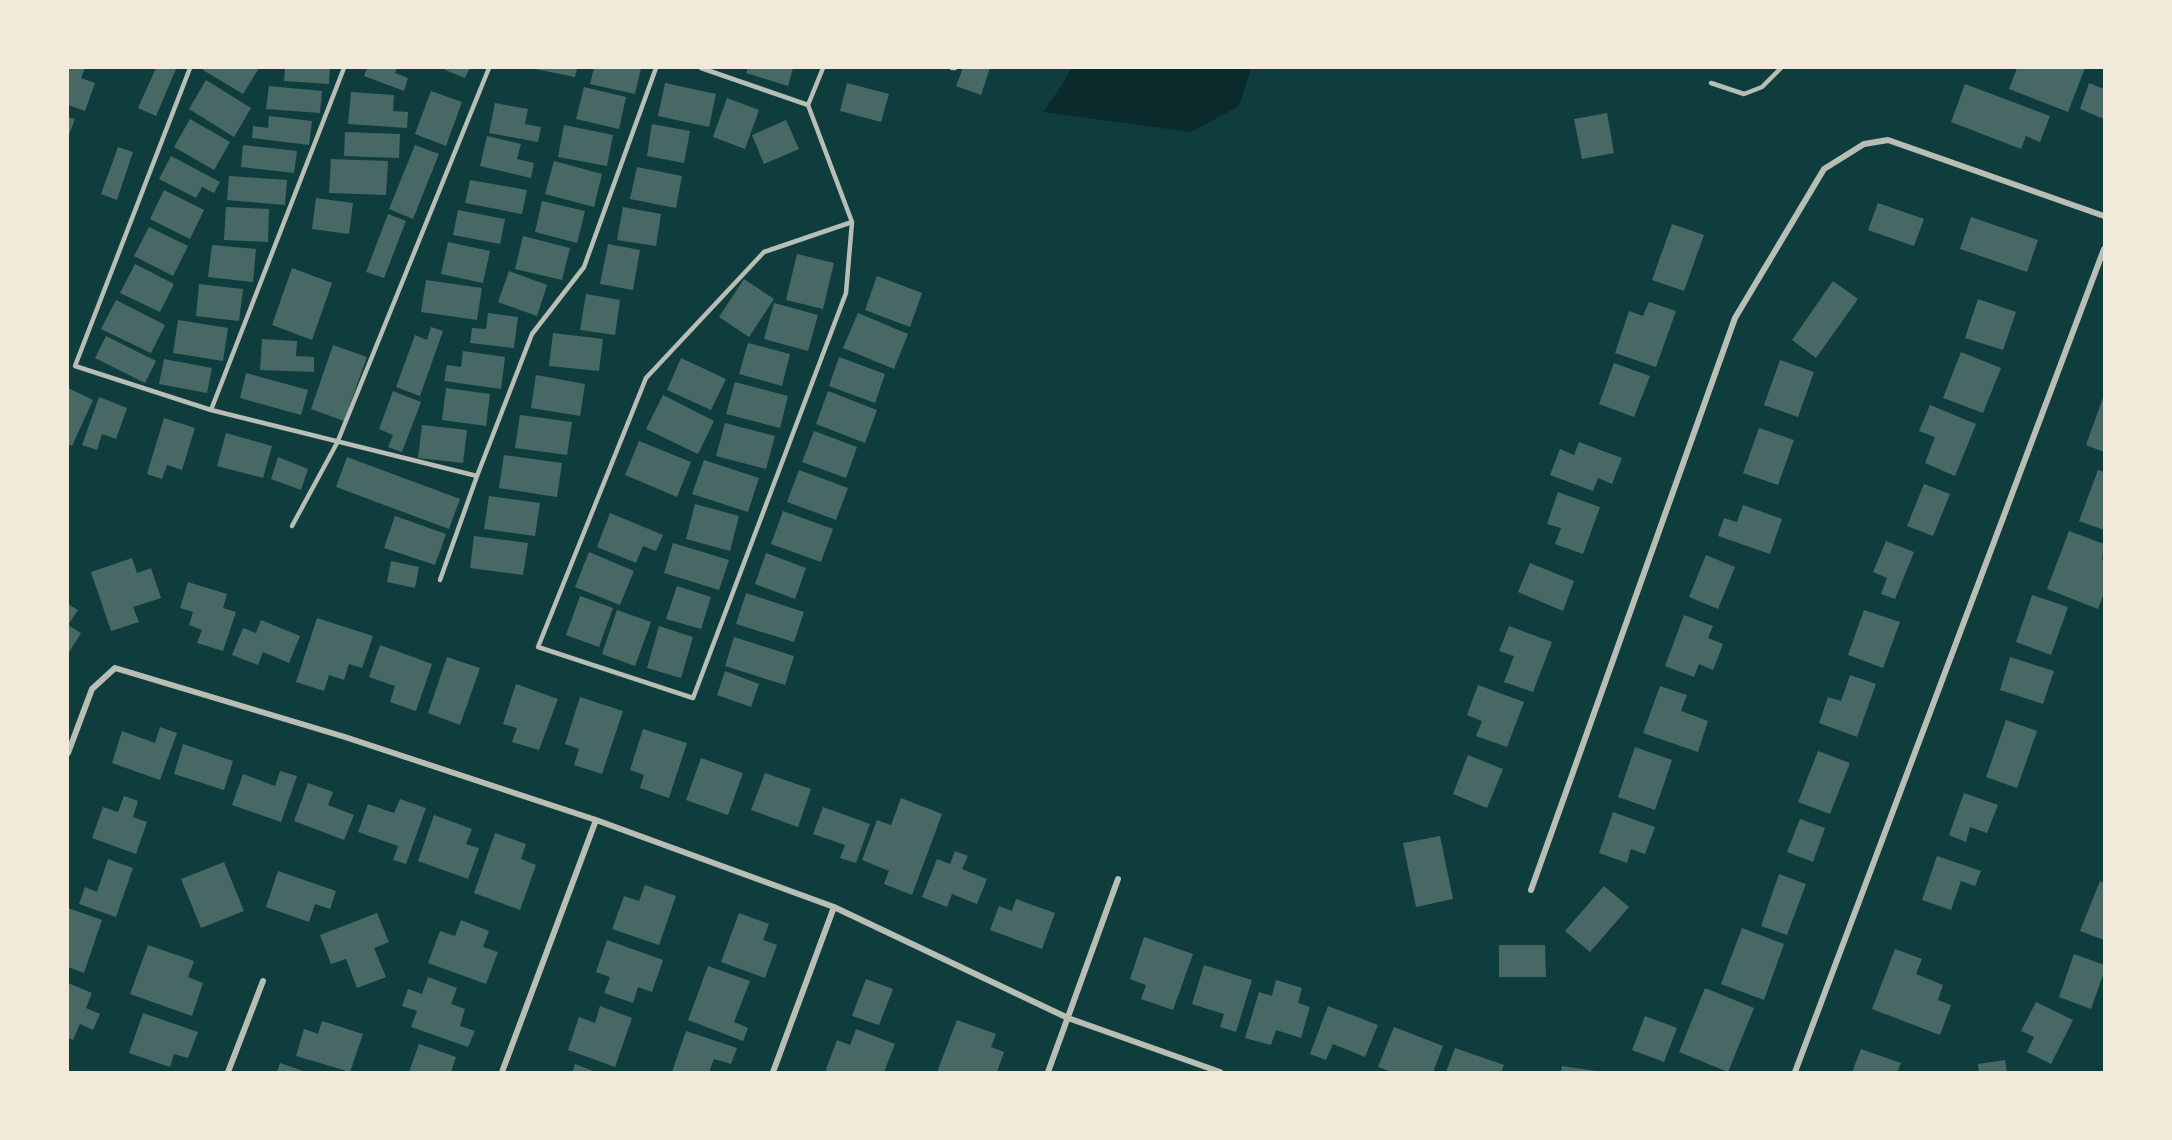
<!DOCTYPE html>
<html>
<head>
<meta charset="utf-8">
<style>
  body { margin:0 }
  #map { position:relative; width:2172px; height:1140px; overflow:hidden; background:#0f3d3e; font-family:"Archivo Narrow",sans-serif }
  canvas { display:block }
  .frame { position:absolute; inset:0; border:69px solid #f1e9da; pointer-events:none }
</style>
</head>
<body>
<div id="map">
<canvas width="2172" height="1140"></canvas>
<div class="frame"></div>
</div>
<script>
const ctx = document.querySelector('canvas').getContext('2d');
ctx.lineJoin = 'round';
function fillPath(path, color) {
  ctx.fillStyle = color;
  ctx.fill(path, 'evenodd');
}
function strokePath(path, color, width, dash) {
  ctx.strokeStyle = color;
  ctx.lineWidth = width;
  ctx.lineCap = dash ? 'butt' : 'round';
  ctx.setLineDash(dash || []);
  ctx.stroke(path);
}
fillPath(new Path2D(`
  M1071 68H1251L1239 106 1191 132 1043 112 1064 82Z`), '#0a2a2b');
fillPath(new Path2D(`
  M68 68H85L81 78 95 83 85 111 68 105Z
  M156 68 176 69 156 116 138 108Z
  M204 68H259L243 94 203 70Z
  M285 68H330L329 84 284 81Z
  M367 68H397L395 73 408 78 404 91 364 76Z
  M446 68H470L465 78 445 70Z
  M594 68H641L635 94 590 84Z
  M748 68H793L788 86 746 73Z
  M963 68H990L981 95 956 86Z
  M2017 68H2085L2068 112 2009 89Z
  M535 69V68H577L575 77Z
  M206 80 251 108 234 137 189 109Z
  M665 83 716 94 709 127 658 116Z
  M847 83 889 94 881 122 840 111Z
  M2089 83 2104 89V119L2080 109Z
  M1965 84 2050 116 2040 142 2026 136 2021 149 1951 122Z
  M269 86 322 91 320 113 266 109Z
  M584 87 626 97 619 129 576 119Z
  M431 91 462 102 446 146 415 134Z
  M351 92 394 95 393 111 408 112 407 128 348 124Z
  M727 98 759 110 745 149 713 137Z
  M495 103 528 109 525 124 541 127 538 142 489 133Z
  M1607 113 1614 153 1582 159 1574 119Z
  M269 116 312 121 309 145 252 138 253 126 268 128Z
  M68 117 75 119 68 137Z
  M190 119 230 142 214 170 174 147Z
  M786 120 799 149 764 164 752 135Z
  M652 124 690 131 684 163 647 156Z
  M564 125 613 135 607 166 558 157Z
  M345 132 400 134 399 158 344 156Z
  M487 136 521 144 517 159 534 163 531 178 480 166Z
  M243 145 297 151 294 173 241 167Z
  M415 145 439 154 413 219 389 209Z
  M118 147 133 152 117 200 101 194Z
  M171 156 220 182 214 193 202 187 196 198 159 179Z
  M331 159 388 161 386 195 329 193Z
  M554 161 602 174 594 207 545 194Z
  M637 167 682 176 676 208 630 199Z
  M229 176 287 180 285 205 227 200Z
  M470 180 527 190 522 214 465 203Z
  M164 190 204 210 190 239 150 219Z
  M316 198 353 203 349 234 312 229Z
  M542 201 585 211 577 243 535 232Z
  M1878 203 1924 219 1914 246 1868 230Z
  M226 207 269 209 268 242 224 240Z
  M623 207 661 214 656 246 617 240Z
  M458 210 505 219 500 244 453 235Z
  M388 214 406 221 384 278 366 272Z
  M1971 217 2038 240 2027 272 1960 249Z
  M1672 224 1704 235 1684 291 1652 280Z
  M149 227 188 246 173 276 134 256Z
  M523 236 570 248 562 280 515 269Z
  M448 242 490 251 483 283 441 274Z
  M608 244 640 250 633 290 600 284Z
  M212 245 256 249 253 282 208 277Z
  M797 254 834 263 823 309 786 300Z
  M135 264 174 284 160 312 120 293Z
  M292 268 332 283 312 340 272 325Z
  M509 271 547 285 537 316 498 302Z
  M877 276 922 293 910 327 865 310Z
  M744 279 774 299 749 337 719 317Z
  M426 280 482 288 477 320 421 312Z
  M1833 281 1858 299 1816 358 1792 340Z
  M199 284 243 289 239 321 196 316Z
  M586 294 620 300 615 335 580 330Z
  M1978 299 2016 312 2003 350 1965 338Z
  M116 300 165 325 151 353 101 329Z
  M1649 302 1676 311 1656 367 1615 353 1629 311 1643 316Z
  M774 303 818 315 808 351 764 339Z
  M488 313 518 317 514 348 470 343 472 328 486 329Z
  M858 313 908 334 894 369 843 348Z
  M178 320 228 328 223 361 173 353Z
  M431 327 443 331 420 396 396 387 415 335 427 340Z
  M553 333 603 339 599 371 549 366Z
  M106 336 156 361 145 383 95 358Z
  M262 339 297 341 296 356 314 357V372L260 370Z
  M748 343 790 354 782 386 739 374Z
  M333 345 367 357 344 421 311 409Z
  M463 351 505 357 501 389 444 381 447 365 461 367Z
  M1961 352 2001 368 1983 413 1943 398Z
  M839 357 885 374 875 403 829 386Z
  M681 358 726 379 711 410 667 390Z
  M164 359 212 368 207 393 159 384Z
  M1780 360 1814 372 1798 417 1764 405Z
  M1614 363 1650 376 1634 417 1599 404Z
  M246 373 308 390 301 415 240 398Z
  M536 375 585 384 580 416 531 408Z
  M735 382 788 396 780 428 726 414Z
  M68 388 93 400 72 446 68 444Z
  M446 388 490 394 486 426 442 420Z
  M393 391 421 402 402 452 388 447 393 435 379 429Z
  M828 391 877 410 865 443 816 424Z
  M663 395 714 421 698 454 646 429Z
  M2104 395V452L2086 445Z
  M99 397 127 408 116 439 102 434 97 450 82 445Z
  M1930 405 1976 424 1955 476 1925 463 1935 437 1919 431Z
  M520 415 572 422 567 455 515 448Z
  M164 418 195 428 182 470 167 465 162 479 147 474Z
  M725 423 775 436 766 469 716 456Z
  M422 425 467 430 463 463 418 458Z
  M1759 428 1794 440 1778 485 1743 473Z
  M814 431 857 447 846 478 802 462Z
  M226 433 272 446 263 478 217 466Z
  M639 441 691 462 677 497 625 475Z
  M1579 442 1622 458 1612 484 1598 478 1593 491 1550 475 1560 449 1574 455Z
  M504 455 562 463 557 497 499 488Z
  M278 457 308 469 301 490 271 479Z
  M347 457 460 499 449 529 336 487Z
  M704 460 759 478 748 512 692 494Z
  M799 470 848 488 836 520 787 502Z
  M2098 470 2104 472V530L2079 521Z
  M1924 484 1950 494 1933 536 1907 526Z
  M1558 492 1600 507 1583 554 1555 544 1561 528 1547 524Z
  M489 496 540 503 535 536 484 529Z
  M695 504 739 516 730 551 686 539Z
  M1743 505 1782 519 1770 554 1718 536 1724 518 1737 522Z
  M783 511 833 529 821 562 771 544Z
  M610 513 663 535 656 551 643 546 636 563 597 547Z
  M395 516 446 534 435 565 384 548Z
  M2069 531 2104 544 2102 560 2104 561V593L2098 609 2047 589Z
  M474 536 528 543 523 575 470 568Z
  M1886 541 1914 552 1895 599 1881 594 1887 578 1873 572Z
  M673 543 729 560 719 590 664 573Z
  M589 552 634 571 620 605 575 587Z
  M766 553 806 568 795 599 755 584Z
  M1706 555 1735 567 1718 609 1689 597Z
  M132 558 137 573 151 568 161 598 133 607 139 622 111 631 91 572Z
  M391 561 419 567 415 588 387 582Z
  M1530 563 1574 581 1563 611 1518 592Z
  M188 582 227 594 223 608 236 612 223 651 197 643 202 630 189 625 193 612 180 608Z
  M677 586 711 597 701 629 666 619Z
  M746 593 804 612 794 642 736 624Z
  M2032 595 2068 607 2051 655 2016 642Z
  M580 596 613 608 599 647 566 635Z
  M68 604 78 610 68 625 81 633 68 654Z
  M617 610 651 622 635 666 602 654Z
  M1864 610 1900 622 1883 668 1848 655Z
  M1684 615 1713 626 1708 638 1723 644 1713 670 1699 664 1694 677 1665 666Z
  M317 618 373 636 362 668 349 664 344 680 329 675 324 691 296 682Z
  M261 620 300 636 289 663 263 652 258 665 232 655 243 628 256 633Z
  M659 626 693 637 681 678 647 668Z
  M1509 626 1552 642 1533 692 1504 682 1514 656 1499 651Z
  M734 637 794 656 785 685 725 666Z
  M380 645 432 664 416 711 390 702 395 686 369 677Z
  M447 657 480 668 460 725 428 713Z
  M2010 657 2054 671 2043 704 2000 690Z
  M725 671 759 684 751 707 717 695Z
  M1850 675 1876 684 1857 737 1819 723 1828 697 1841 701Z
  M516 684 558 699 539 750 512 742 517 728 503 724Z
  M1478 685 1524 702 1507 747 1476 736 1482 721 1467 715Z
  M1660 686 1687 695 1681 711 1708 721 1698 752 1643 733Z
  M580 697 623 711 602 774 574 765 579 749 565 744Z
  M2006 720 2037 731 2017 788 1986 777Z
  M160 727 177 733 160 780 112 763 122 731 155 743Z
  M643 729 687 743 669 798 640 788 644 775 630 770Z
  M183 744 233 761 224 790 174 774Z
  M1635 747 1672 760 1655 810 1618 797Z
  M1818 751 1850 763 1830 814 1798 802Z
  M1468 755 1503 769 1487 808 1453 794Z
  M701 758 743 773 728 815 686 800Z
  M280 771 297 776 281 822 232 805 243 774 275 786Z
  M765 773 811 789 798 827 751 810Z
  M308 783 333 792 328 805 354 815 344 840 294 821Z
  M1964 793 1998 805 1987 833 1970 827 1966 842 1949 835Z
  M124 796 138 801 133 817 147 822 136 854 92 838 103 807 118 812Z
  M901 798 942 814 912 895 884 884 889 871 862 860 877 820 891 825Z
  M400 799 426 808 406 864 393 860 398 846 358 832 368 804 394 813Z
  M823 807 870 824 856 863 840 858 845 845 813 834Z
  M1613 812 1655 827 1645 854 1631 849 1627 863 1599 853Z
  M434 815 472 829 466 844 479 848 468 879 418 861Z
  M1800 819 1825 828 1813 862 1787 852Z
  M495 833 526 844 521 859 536 865 520 910 474 893Z
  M1440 836 1453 899 1416 907 1403 843Z
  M955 851 968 856 962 869 987 879 977 904 952 894 947 907 922 897 937 859 950 864Z
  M1937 856 1981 871 1975 886 1961 881 1951 910 1922 900Z
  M108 859 133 868 116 917 79 904 85 887 97 892Z
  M224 862 244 911 201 928 181 879Z
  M278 871 336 891 330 909 315 904 309 922 266 907Z
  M1779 874 1806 884 1787 935 1761 926Z
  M2100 881 2104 883V940L2080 931Z
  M645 885 676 896 659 945 612 929 624 896 639 901Z
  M1604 886 1629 907 1590 952 1565 931Z
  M1016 899 1055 913 1042 949 990 930 999 906 1012 911Z
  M68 908 102 920 84 973 68 967Z
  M377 913 389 942 374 948 386 977 357 988 346 959 331 964 320 935Z
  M739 913 769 924 763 940 777 945 765 978 721 962Z
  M461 920 489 931 483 947 498 952 486 984 428 963 440 931 455 936Z
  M1742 928 1784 944 1764 1000 1721 984Z
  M1144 937 1193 954 1173 1010 1141 999 1146 985 1130 979Z
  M607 940 663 960 652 992 638 987 633 1003 604 993 610 977 596 972Z
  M148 945 194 961 188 977 203 983 192 1016 130 994Z
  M1499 945H1545L1546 977H1499Z
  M1895 949 1922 959 1916 974 1943 985 1938 1000 1951 1005 1940 1035 1872 1009Z
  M2074 954 2104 965V972L2091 1009 2059 997Z
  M1204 965 1252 980 1236 1032 1220 1027 1224 1014 1192 1004Z
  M708 966 750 981 734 1022 748 1028 743 1041 688 1020Z
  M428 977 457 988 451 1004 465 1009 460 1026 475 1031 468 1047 411 1027 417 1011 402 1006 408 989 422 994Z
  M866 979 893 989 879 1025 852 1016Z
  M1276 980 1302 988 1298 1003 1310 1007 1301 1038 1276 1030 1271 1045 1245 1038 1259 992 1272 996Z
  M68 983 92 993 86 1008 100 1014 93 1030 80 1024 73 1040 68 1038Z
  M1705 988 1754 1008 1728 1072 1679 1052Z
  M2036 1002 2073 1020 2051 1064 2027 1052 2034 1037 2021 1031Z
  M600 1006 632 1018 615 1067 568 1050 579 1017 595 1023Z
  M1328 1006 1378 1025 1365 1057 1333 1044 1326 1060 1310 1054Z
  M143 1013 198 1032 188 1058 174 1054 170 1067 129 1053Z
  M1645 1016 1677 1028 1664 1062 1632 1050Z
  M957 1020 996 1034 991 1047 1004 1052 997 1072H937Z
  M322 1021 363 1034 350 1072 296 1056 304 1029 318 1034Z
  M1394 1027 1443 1046 1433 1072H1392L1378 1067Z
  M856 1029 895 1044 884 1072H825L837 1040 850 1045Z
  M686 1031 737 1048 731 1064 714 1059 709 1072H672Z
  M419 1044 456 1057 451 1072H409Z
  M1455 1048 1504 1065 1501 1072H1446Z
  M1861 1049 1901 1063 1897 1072H1852Z
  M2005 1060 2007 1072H1979L1978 1064Z
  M280 1063 306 1072H277Z
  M575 1064 596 1072H572Z
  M1562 1066 1597 1071V1072H1561Z`), '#486865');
strokePath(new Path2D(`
  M190 68 75 366 211 410 477 476
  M701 68 808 105 852 222 846 293 693 698 538 647 646 378 764 252 852 222
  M952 68H955
  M1711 83 1744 94 1762 87 1781 68
  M808 105 823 68
  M211 410 344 68
  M292 526 337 443 489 68
  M440 580 477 476 532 334 584 267 656 68`), '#b8beb3', 4.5);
strokePath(new Path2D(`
  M68 753 92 689 115 668 345 737 596 820 834 907 1068 1018 1220 1072
  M1531 890 1735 318 1824 169 1864 144 1888 140 2104 216
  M228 1072 263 981
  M502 1072 596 820
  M773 1072 834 907
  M1048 1072 1118 879
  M1795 1072 2104 249`), '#b8beb3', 6);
</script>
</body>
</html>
